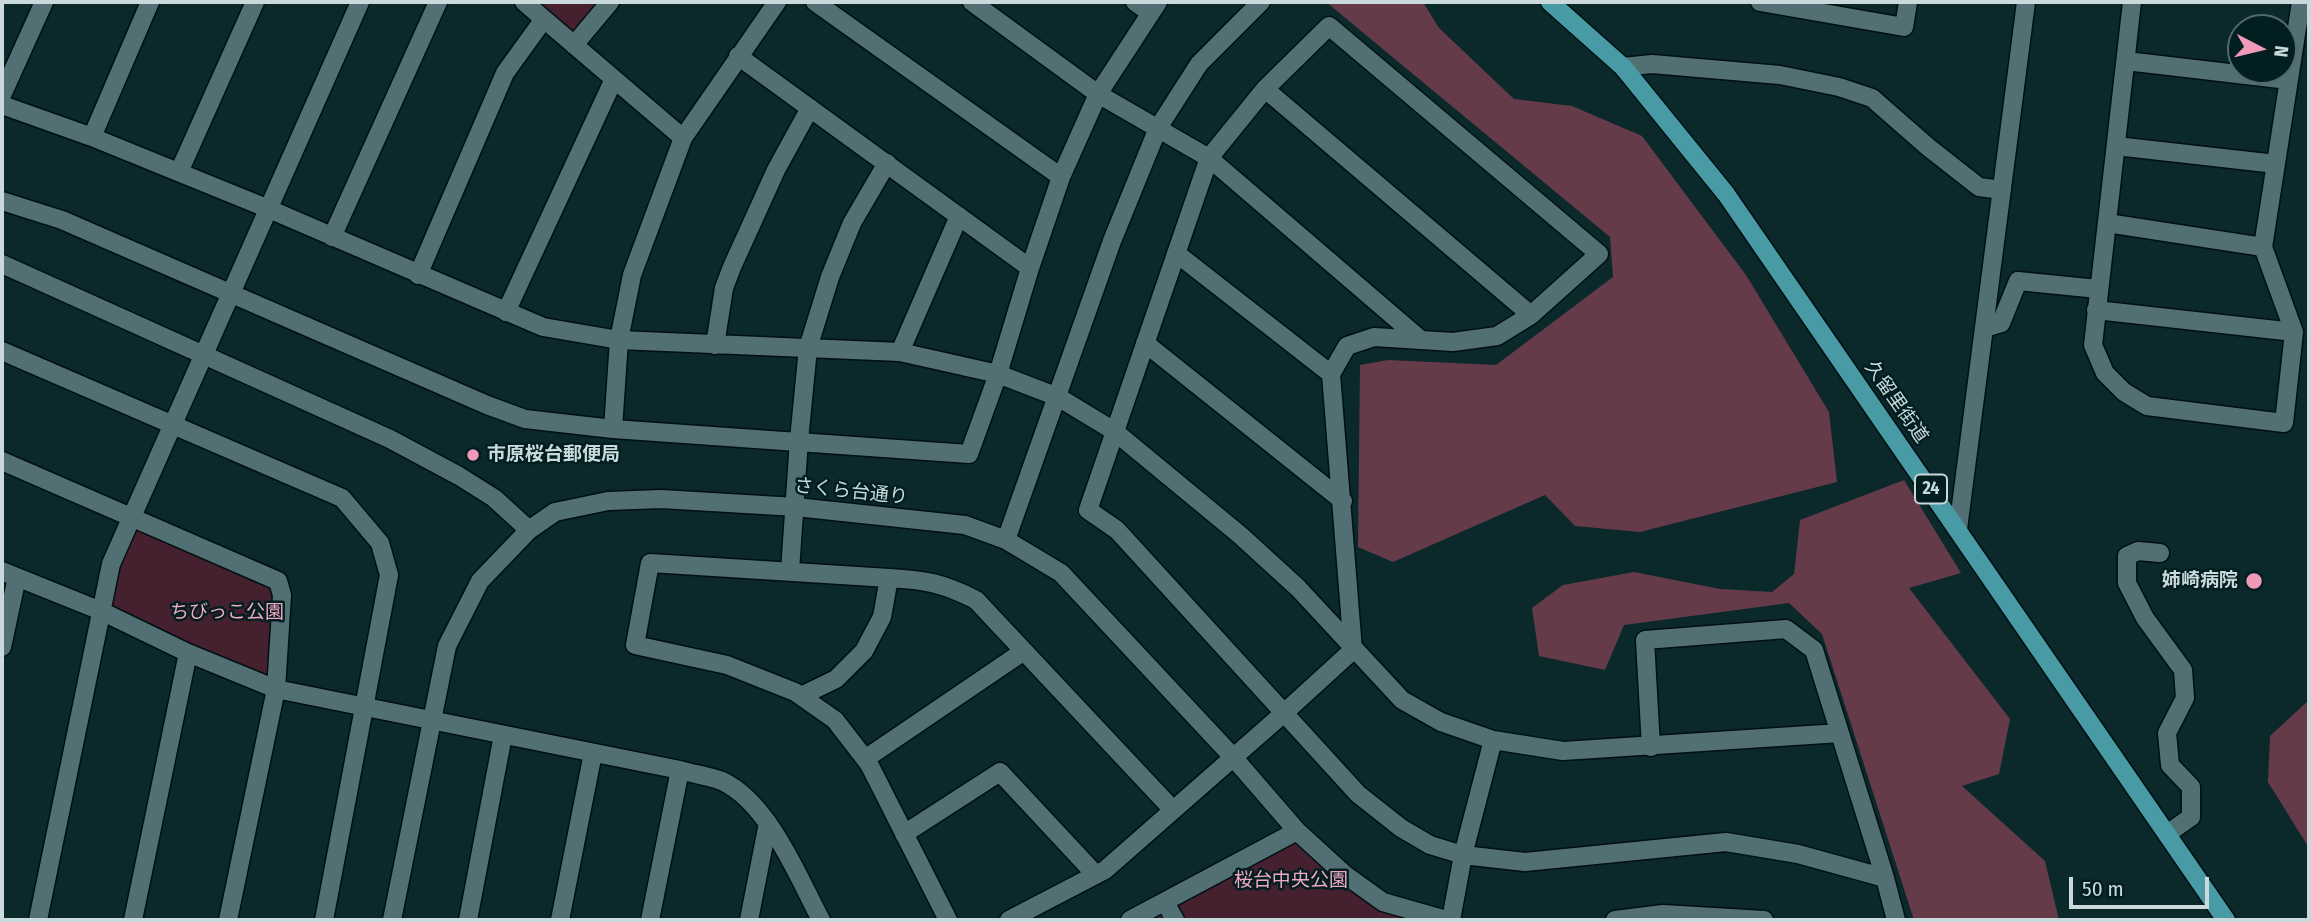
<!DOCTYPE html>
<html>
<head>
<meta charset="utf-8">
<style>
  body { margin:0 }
  #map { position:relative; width:2311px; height:922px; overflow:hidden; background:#0b282b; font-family:"Fira Sans Condensed",sans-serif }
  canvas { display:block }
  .frame { position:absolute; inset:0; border:4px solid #cadadc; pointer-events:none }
  .north { position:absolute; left:2227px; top:14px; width:70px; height:70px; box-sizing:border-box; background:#021e21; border:2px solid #52696c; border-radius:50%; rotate:97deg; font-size:19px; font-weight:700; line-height:28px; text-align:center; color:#cadadc }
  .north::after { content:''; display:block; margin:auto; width:24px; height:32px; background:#ef9ab8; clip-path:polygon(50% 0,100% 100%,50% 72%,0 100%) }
  .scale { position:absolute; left:2069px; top:877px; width:140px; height:32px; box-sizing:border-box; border:4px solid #cadadc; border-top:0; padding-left:9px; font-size:21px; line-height:24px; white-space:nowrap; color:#cadadc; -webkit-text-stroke:5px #021e21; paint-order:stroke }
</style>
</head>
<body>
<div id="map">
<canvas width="2311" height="922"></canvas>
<div class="frame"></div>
<div class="north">N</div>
<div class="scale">50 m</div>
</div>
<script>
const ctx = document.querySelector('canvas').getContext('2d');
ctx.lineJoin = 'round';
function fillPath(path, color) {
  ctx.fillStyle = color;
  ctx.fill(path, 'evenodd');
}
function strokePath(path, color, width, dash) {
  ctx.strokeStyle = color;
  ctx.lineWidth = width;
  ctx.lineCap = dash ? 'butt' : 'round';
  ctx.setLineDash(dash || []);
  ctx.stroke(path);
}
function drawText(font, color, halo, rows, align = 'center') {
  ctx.font = font + ' "Fira Sans Condensed","Noto Sans JP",sans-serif';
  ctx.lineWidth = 5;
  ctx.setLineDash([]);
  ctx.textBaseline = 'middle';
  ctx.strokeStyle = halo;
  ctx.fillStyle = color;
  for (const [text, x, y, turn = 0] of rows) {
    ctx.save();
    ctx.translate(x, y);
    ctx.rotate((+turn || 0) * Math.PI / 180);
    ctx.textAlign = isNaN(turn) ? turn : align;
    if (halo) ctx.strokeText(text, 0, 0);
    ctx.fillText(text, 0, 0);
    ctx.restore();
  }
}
fillPath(new Path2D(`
  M524 2H610L574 45Z
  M130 516 278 581 276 689 101 611Z
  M1297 831 1383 902 1446 920H1126Z`), '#45202e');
fillPath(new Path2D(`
  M1326 2H1423L1439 28 1514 99 1572 106 1642 136 1746 275 1829 412 1837 482 1640 532 1575 526 1545 495 1393 562 1358 547 1360 365 1388 360 1496 365 1613 277 1610 237Z
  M1904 480 1961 573 1909 588 2010 719 1999 774 1962 786 2045 861 2059 920H1914L1822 634 1789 603 1624 625 1605 670 1539 656 1532 608 1563 585 1634 572 1720 589 1772 592 1794 574 1800 520Z
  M2309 700V848L2268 782 2270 736Z`), '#653b4a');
const minor = new Path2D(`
  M524 2 683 138
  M815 2 1061 177
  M972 2 1098 94 1209 158 1421 340
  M1135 2 1151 13
  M1760 2 1904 27 1908 2
  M2132 2 2093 345 2105 373 2124 392 2147 406 2284 423 2294 332 2263 247 2301 2
  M574 45 610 2
  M2126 61 2289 80
  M1623 67 1652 64 1780 75 1839 87 1872 98 1928 147 1979 187 2002 190
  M1265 89 1531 315
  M2 95 44 2
  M2 105 92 137 269 209 543 327 619 340 900 352 998 374 1058 397 1114 431 1240 535 1298 588 1402 700 1441 722 1493 740 1563 751 1840 733
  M92 137 150 2
  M2116 146 2276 164
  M179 172 255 2
  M2 201 62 220 487 405 525 419 613 429 969 454 998 374 1030 268 738 56
  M2107 223 2263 247
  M332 237 438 2
  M1176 253 1331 374
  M2 264 390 439 459 476 494 498 529 530
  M1030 268 1061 177 1098 94 1158 2
  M418 275 505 73 544 19
  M2096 310 2294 332
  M506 312 614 79
  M1984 328 2001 323 2018 281 2098 289
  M1145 343 1343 501
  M715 345 724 288 732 267 776 170 810 108
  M2 351 342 498 380 543 389 575 324 920
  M900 352 959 216
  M613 429 619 340 632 275 683 138 777 2
  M2 461 278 581 282 595 276 689 228 920
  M1958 529 2026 2
  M1006 540 1112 241 1158 128 1199 64 1261 2
  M2160 553 2138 551 2127 556V583L2145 618 2183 670 2185 698 2167 733 2170 765 2191 787V817L2167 834
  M2 571 101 611 188 653 276 689 680 770C693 774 709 776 722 781 769 803 798 877 821 920
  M790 571 799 440 808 348 830 277 852 223 887 163
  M2 647 17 577
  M801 696 836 679 864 651 882 617 889 578
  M1651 747 1645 640 1786 629 1814 650 1885 878 1896 920
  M865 759 1024 651
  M904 834 1000 772 1096 875
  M1165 902 1175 920
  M38 920 111 564 360 2
  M133 920 188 653
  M392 920 447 646 480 581 529 530 555 512 608 501 661 499 796 507 965 525 1006 540 1061 573 1233 757 1297 831 1344 874 1383 902 1446 920
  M468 920 503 735
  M560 920 593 753
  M650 920 680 770
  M749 920 768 823
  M948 920 869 764 835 720 795 692 727 665 635 645 650 563 889 578C925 580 943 583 976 600L1173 810
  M1009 920 1105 870 1284 713 1353 650 1331 374 1347 346 1374 337 1453 342 1497 336 1531 315 1599 254 1329 26 1265 89 1209 158 1088 510 1117 530 1358 794 1401 828 1430 845 1463 855 1525 862 1726 842 1798 854 1885 878
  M1130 920 1297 831
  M1451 920 1463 855 1493 740
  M1615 920 1663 914 1764 920`);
const major = new Path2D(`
  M1550 2 1623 67 1726 194 2226 920`);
strokePath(minor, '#001012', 21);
strokePath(major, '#001012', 21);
strokePath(minor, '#527073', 18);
strokePath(major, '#489ba4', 18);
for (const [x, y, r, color] of [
  [473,455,7,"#ef9ab8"],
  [2254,581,9,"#ef9ab8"]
]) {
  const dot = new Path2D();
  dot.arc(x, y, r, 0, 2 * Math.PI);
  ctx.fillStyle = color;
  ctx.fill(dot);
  strokePath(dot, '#021e21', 2.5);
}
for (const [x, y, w] of [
  [1931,489,32]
]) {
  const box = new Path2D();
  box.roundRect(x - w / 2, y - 14.5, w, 29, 5);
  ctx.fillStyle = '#021e21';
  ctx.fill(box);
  strokePath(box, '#cadadc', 2);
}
drawText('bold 18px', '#cadadc', null, [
  ["24",1931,489]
]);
drawText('19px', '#cadadc', '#021e21', [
  ["久留里街道",1896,402,55],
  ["さくら台通り",851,492,6]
]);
drawText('bold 19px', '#cadadc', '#021e21', [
  ["市原桜台郵便局",487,455],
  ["姉崎病院",2238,581,"right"]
], 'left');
drawText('19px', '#f2a7c0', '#021e21', [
  ["ちびっこ公園",227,613],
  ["桜台中央公園",1291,881]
]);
</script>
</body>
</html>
